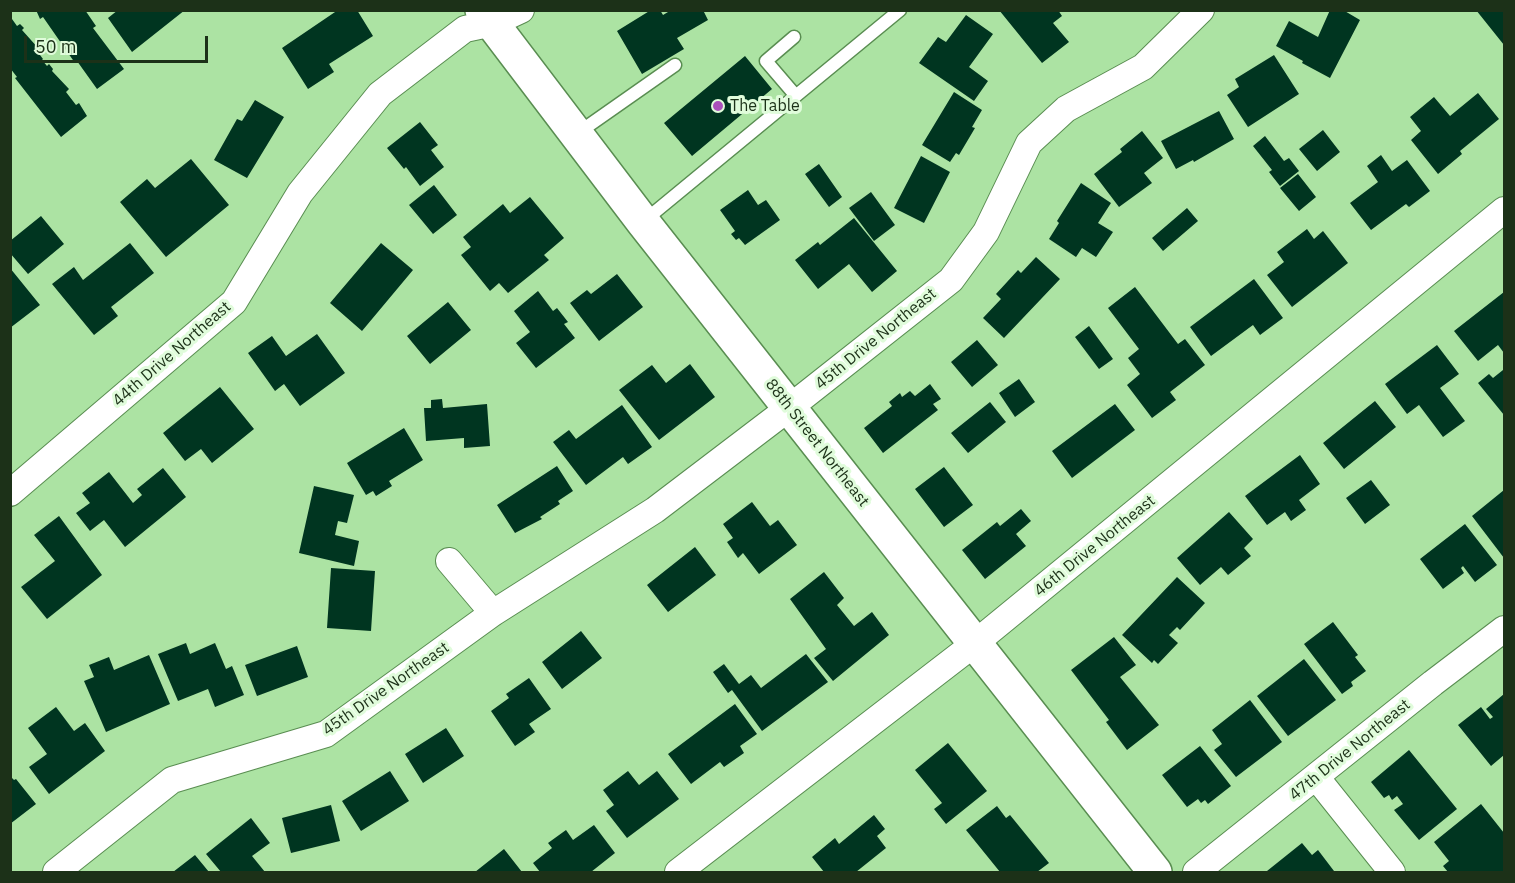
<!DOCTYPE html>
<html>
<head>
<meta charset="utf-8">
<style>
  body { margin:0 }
  #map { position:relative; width:1515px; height:883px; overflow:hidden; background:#ace3a3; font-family:"IBM Plex Sans",sans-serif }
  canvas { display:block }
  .frame { position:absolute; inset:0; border:12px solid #1c3118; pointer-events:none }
  .scale { position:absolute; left:24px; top:36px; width:184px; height:27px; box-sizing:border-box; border:3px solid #1c3118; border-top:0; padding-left:8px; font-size:18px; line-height:21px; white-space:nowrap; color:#1c3118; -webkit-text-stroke:4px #e0fcdb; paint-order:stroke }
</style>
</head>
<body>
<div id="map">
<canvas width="1515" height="883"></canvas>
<div class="frame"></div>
<div class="scale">50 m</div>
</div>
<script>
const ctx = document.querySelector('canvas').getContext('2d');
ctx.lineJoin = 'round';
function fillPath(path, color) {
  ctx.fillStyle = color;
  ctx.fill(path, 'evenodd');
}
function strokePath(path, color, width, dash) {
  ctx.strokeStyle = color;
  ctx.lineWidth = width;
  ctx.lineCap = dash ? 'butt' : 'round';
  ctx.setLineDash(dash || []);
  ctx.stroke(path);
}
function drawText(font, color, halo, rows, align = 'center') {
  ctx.font = font + ' "IBM Plex Sans",sans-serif';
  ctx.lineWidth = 6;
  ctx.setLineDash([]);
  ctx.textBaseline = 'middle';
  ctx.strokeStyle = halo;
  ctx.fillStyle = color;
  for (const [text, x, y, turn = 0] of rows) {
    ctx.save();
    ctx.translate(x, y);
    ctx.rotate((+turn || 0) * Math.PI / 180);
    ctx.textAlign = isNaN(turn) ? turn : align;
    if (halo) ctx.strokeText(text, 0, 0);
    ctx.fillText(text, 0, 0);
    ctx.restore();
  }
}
fillPath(new Path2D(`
  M36 10H85L96 26 93 28 124 69 97 89 77 61 75 63 43 17 40 19Z
  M118 10H185L132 52 108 18Z
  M338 10H357L373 36 329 64 334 72 308 89 282 48Z
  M651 10H660L663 15 668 12 667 10H703L708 20 677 38 684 49 642 74 617 31Z
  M999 10H1058L1062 16 1053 23 1069 42 1042 63Z
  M1330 10H1343L1360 20 1330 78 1302 63 1303 61 1276 46 1289 21 1318 37Z
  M1476 10H1504V45Z
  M966 15 993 34 969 67 988 81 974 101 919 63 938 37 946 42Z
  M12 19 17 26 20 24 24 28 22 30 39 49 37 51 43 59 42 60 47 66 49 64 53 69 52 71 69 89 66 92 76 105 79 103 87 116 61 137 15 78 17 77 10 68Z
  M1274 55 1299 94 1248 127 1227 95 1239 87 1235 79Z
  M745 56 772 89 692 156 664 123Z
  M954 92 982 110 972 127 975 128 959 155 956 153 950 162 922 145Z
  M1478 93 1499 119 1460 151 1462 154 1438 174 1411 140 1421 131 1410 117 1434 97 1450 116Z
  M255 100 284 117 247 178 214 160 237 119 242 121Z
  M1219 111 1234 139 1194 162 1193 160 1176 169 1161 141Z
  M420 122 438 145 431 150 444 167 420 186 406 167 404 169 387 148Z
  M1323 130 1340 152 1317 171 1299 149Z
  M1142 131 1163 158 1144 173 1152 183 1119 207 1094 174 1122 152 1120 149Z
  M1265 136 1284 161 1289 158 1299 171 1280 186 1269 172 1272 170 1253 146Z
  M1381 155 1392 171 1407 160 1430 191 1409 207 1406 204 1371 230 1350 203 1378 182 1367 166Z
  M921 156 950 172 924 223 894 208Z
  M191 159 229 205 166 257 120 202 147 179 155 188Z
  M819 164 842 197 829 207 805 174Z
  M1298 174 1316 197 1299 211 1280 188Z
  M1081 183 1111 203 1098 223 1113 232 1096 257 1082 248 1076 257 1049 239 1059 223 1057 221Z
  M434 185 457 215 433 234 409 205Z
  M748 190 758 205 766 200 780 220 745 245 739 238 736 240 731 234 735 231 720 210Z
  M871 192 895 225 874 241 849 208Z
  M530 197 564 238 544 255 549 260 508 293 499 283 490 291 461 255 471 247 463 237 503 204 510 213Z
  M1187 208 1198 221 1163 251 1152 238Z
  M41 216 64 244 28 274 10 253V241Z
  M854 218 897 271 872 292 849 264 818 289 795 260 818 242 820 245Z
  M1307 229 1314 239 1323 231 1348 263 1292 307 1267 275 1284 262 1277 252Z
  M130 243 154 273 111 307 118 316 94 335 52 284 74 267 83 280Z
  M381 243 413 270 362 331 330 303Z
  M1036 257 1060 279 1004 338 983 318 1001 299 996 294 1018 270 1021 273Z
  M10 268 40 305 10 328Z
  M617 274 643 307 599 341 570 303 587 290 591 294Z
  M1254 279 1283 318 1260 335 1253 325 1211 356 1190 327Z
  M1135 287 1178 344 1185 339 1205 365 1170 392 1176 400 1152 418 1127 385 1140 374 1128 358 1139 349 1108 308Z
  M538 291 553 311 557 308 568 322 564 324 575 338 536 368 516 343 530 332 514 311Z
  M1504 292V353L1498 345 1478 361 1454 331Z
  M448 302 471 330 430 364 407 336Z
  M1089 326 1113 359 1099 369 1075 337Z
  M317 334 345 373 300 406 284 384 275 391 248 353 272 336 286 356Z
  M977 340 998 365 972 387 951 362Z
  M1437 345 1459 374 1440 388 1465 421 1443 437 1419 405 1407 414 1385 384Z
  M690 364 715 397 659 440 619 390 652 365 666 383Z
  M1503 370 1504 372V415L1478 383 1489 374 1493 378Z
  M1019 379 1035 402 1015 417 999 393Z
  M930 384 941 399 933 404 938 410 883 453 864 428 892 406 889 402 900 393 902 397 910 391 915 396Z
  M220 387 254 429 212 463 201 449 185 461 163 433Z
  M442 399 443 408 487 404 490 446 464 448V438L426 441 424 408H431V400Z
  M1375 401 1396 427 1344 469 1323 443Z
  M990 402 1006 422 968 453 951 433Z
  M1115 404 1135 430 1072 478 1052 451Z
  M622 405 652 447 628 464 623 457 586 485 553 442 569 430 576 439Z
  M404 428 423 460 389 481 392 486 376 496 373 491 366 495 347 463Z
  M1300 455 1320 484 1299 500 1306 510 1291 521 1285 512 1267 525 1245 496Z
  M557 466 573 491 558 501 560 504 540 517 542 519 515 533 497 505Z
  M944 467 973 505 944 527 915 489Z
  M163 468 186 497 125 547 104 520 90 531 76 513 90 503 82 493 109 472 133 503 142 495 137 489Z
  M1371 480 1390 505 1365 524 1346 498Z
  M314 486 354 495 347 523 338 521 335 535 359 541 354 566 299 553Z
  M1504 490V558L1472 516Z
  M752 502 770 526 778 520 797 545 759 574 743 553 738 558 727 542 733 538 723 524Z
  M1021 509 1031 521 1016 534 1026 546 985 579 962 550 997 522 1000 526Z
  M1229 512 1253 539 1244 548 1251 556 1228 575 1221 567 1200 585 1177 558Z
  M59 516 102 575 47 619 21 587 55 561 34 535Z
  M1465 524 1497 565 1475 582 1463 566 1461 568 1464 573 1443 589 1420 559Z
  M695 547 716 575 668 612 647 585Z
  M331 568 375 571 371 631 327 628Z
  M824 572 844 598 837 605 854 626 872 612 889 635 833 681 814 658 826 649 790 599Z
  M1177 577 1205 603 1180 630 1177 627 1169 635 1178 643 1158 664 1154 660 1152 663 1122 635Z
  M1333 622 1358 655 1355 657 1366 671 1351 682 1353 686 1342 694 1304 644Z
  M581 631 602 658 562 689 542 662Z
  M1114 637 1136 665 1120 677 1159 725 1127 750 1106 722 1109 720 1071 670Z
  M186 643 190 654 215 643 226 669 232 666 244 695 215 707 208 689 178 701 158 654Z
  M297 646 308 677 257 696 245 665Z
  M806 654 828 682 762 731 732 690 728 693 713 672 724 664 739 684 751 675 761 688Z
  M149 655 170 704 106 732 84 681 94 677 89 665 109 657 114 670Z
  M1304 659 1336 700 1288 736 1257 696Z
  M529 678 551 709 529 724 535 732 515 746 491 711 509 698 506 694Z
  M1504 694V755L1491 766 1458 725 1481 707 1490 719 1493 717 1486 709Z
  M1250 700 1282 742 1236 777 1214 750 1222 744 1212 730Z
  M735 704 757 734 740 746 744 753 724 767 720 762 691 784 668 754Z
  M56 707 74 731 85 723 105 751 49 794 29 767 47 754 28 728Z
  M446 728 464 756 423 783 405 754Z
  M948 743 987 791 946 824 934 809 942 803 915 770Z
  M1200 746 1231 786 1208 804 1205 800 1201 803 1198 799 1187 807 1162 775Z
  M1409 750 1457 809 1419 840 1394 810 1403 804 1397 796 1392 800 1389 795 1384 798 1371 782Z
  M390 771 409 801 361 831 342 801Z
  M628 771 639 785 657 771 679 799 627 838 606 811 614 805 603 790Z
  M10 776 14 780 16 779 36 804 10 824Z
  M1481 804 1504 833V872H1448L1443 866 1449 861 1434 842Z
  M331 805 340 841 291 853 282 818Z
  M997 806 1006 818 1010 815 1049 863 1037 872H1000L966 830Z
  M874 815 885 829 877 836 886 848 856 872H824L812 857 835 838 839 844Z
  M251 818 270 843 252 856 265 872H221L206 854Z
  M594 825 615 853 591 872H540L533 863 552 848 548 843 566 830 573 840Z
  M1302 843 1312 855 1318 850 1334 871 1269 872 1267 871Z
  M504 849 522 872H475Z
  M195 855 209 872H173Z`), '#003520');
const service = new Path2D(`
  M794 37 766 61 796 96
  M578 133 675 65
  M644 221 900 10`);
const minor = new Path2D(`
  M10 493 234 302 300 193 380 94 465 29 493 23 521 10
  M449 561 493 613
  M1316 777 1392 872
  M56 872 172 780 326 734 493 613 655 510 789 408 951 280 986 232 1029 143 1066 109 1143 67 1201 10
  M678 872 974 644 1504 210
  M1196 872 1433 683 1504 629`);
const secondary = new Path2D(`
  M482 10 643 222 1155 872`);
strokePath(service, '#598d51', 15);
strokePath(minor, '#598d51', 28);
strokePath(secondary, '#598d51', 36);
strokePath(service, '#fff', 12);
strokePath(minor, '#fff', 26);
strokePath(secondary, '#fff', 33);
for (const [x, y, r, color] of [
  [718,106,6,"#aa50bb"]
]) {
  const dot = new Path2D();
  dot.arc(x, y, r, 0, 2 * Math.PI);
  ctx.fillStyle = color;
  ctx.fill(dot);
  strokePath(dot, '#e0fcdb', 2);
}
drawText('16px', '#1c3118', '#e0fcdb', [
  ["The Table",730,106]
], 'left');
drawText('16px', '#1c3118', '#e0fcdb', [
  ["45th Drive Northeast",876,339,-39],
  ["44th Drive Northeast",172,354,-41],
  ["88th Street Northeast",817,443,52],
  ["46th Drive Northeast",1095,546,-39],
  ["45th Drive Northeast",386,689,-35],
  ["47th Drive Northeast",1350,750,-39]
]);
</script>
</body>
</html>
